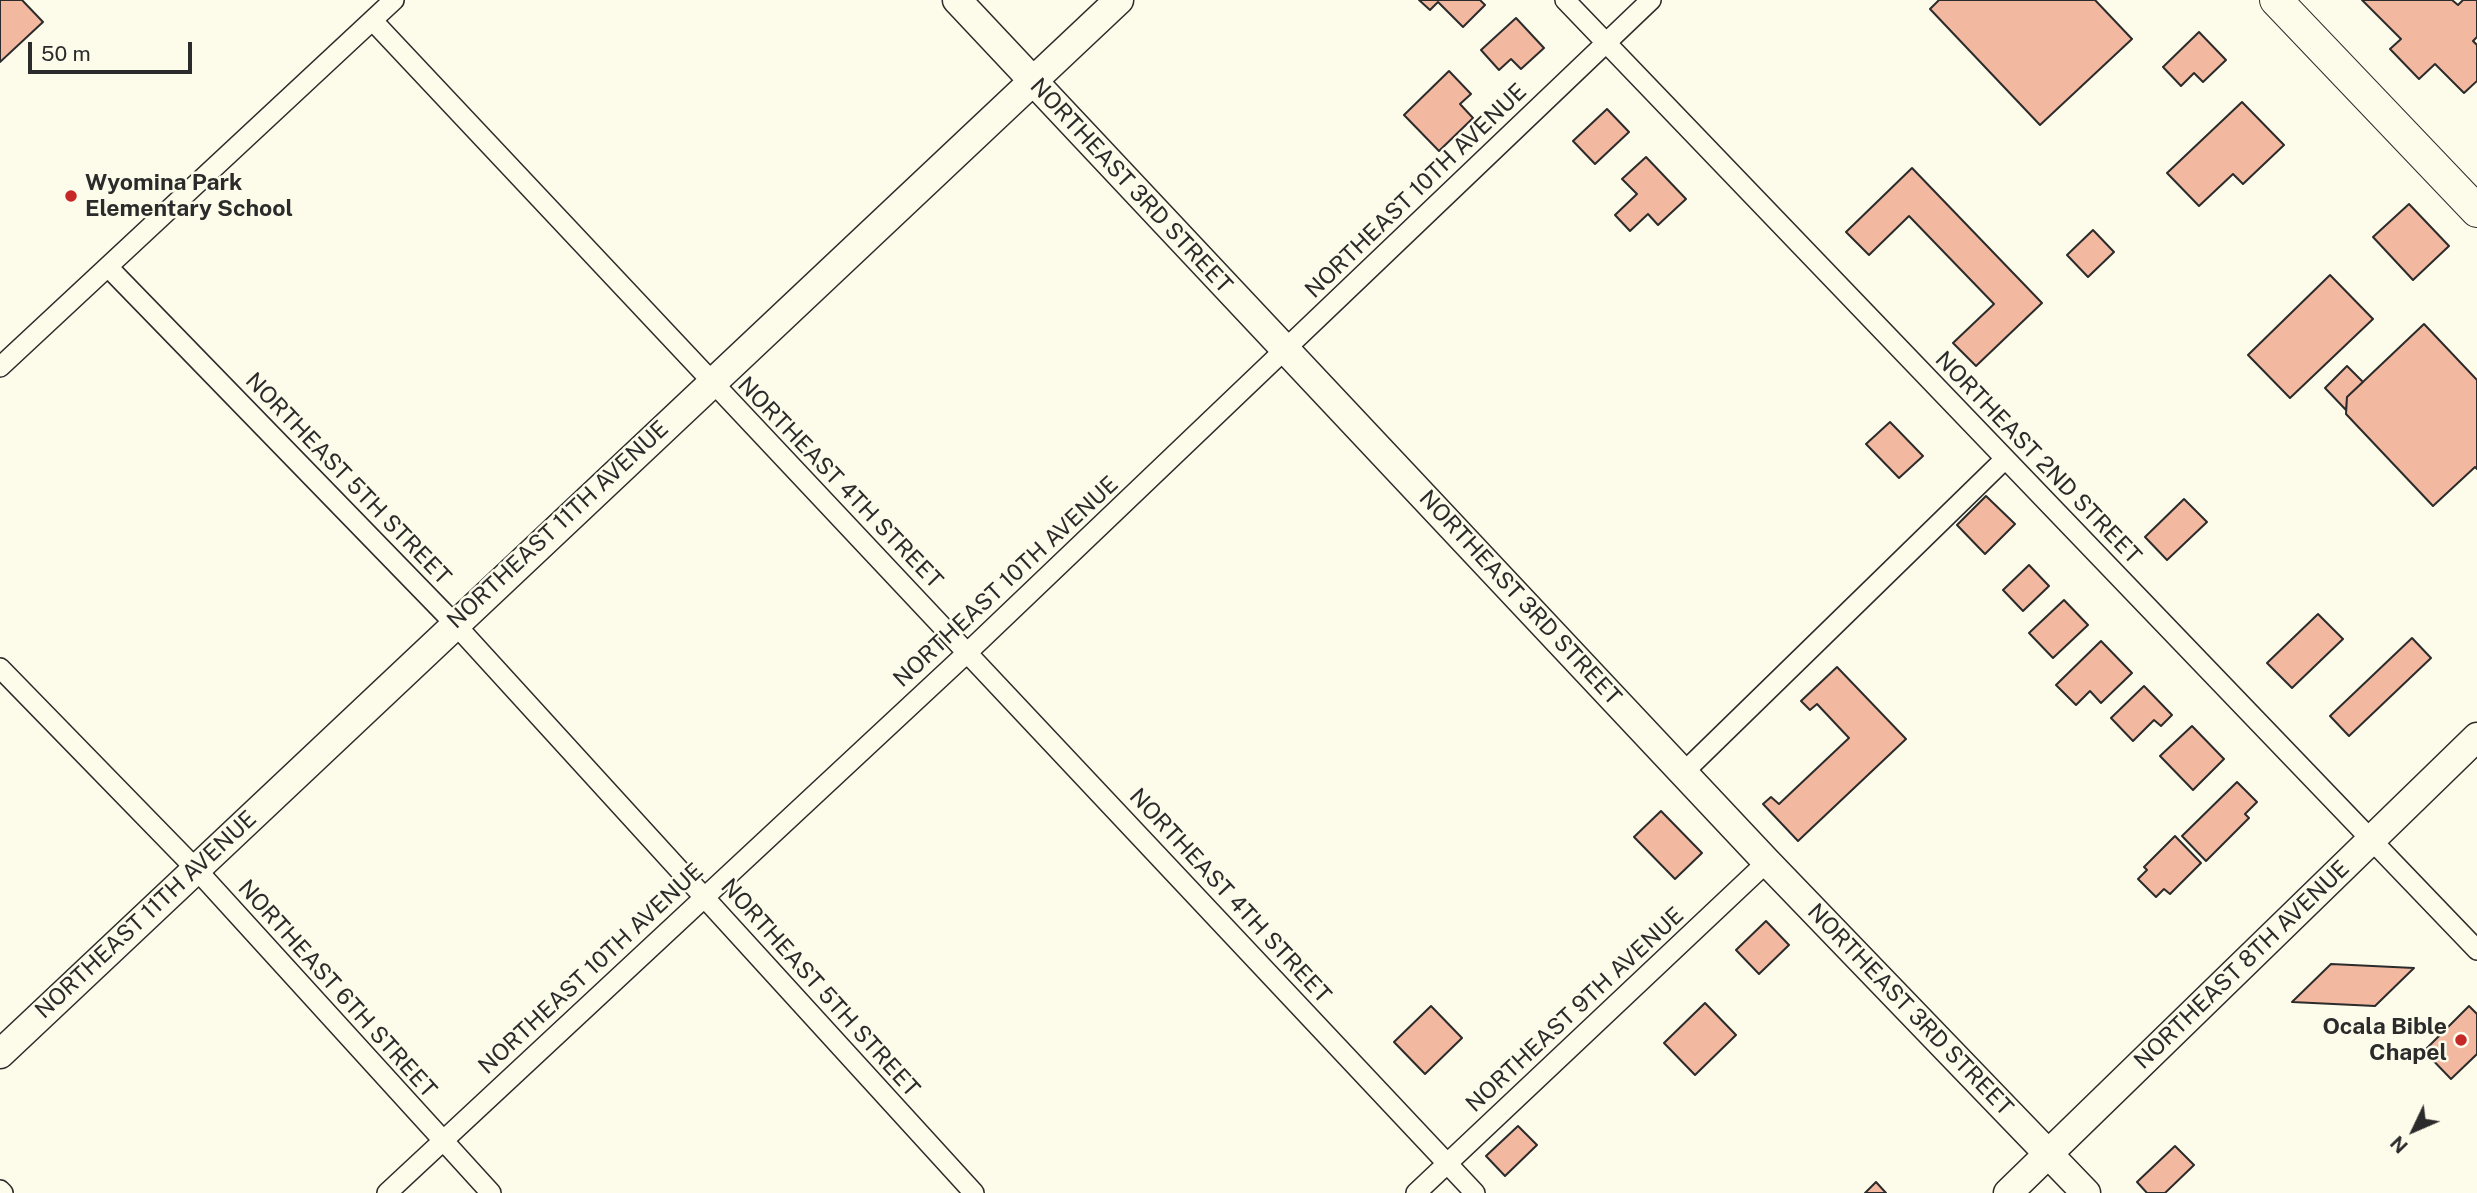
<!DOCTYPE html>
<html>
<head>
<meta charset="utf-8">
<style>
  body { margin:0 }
  #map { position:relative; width:2477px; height:1193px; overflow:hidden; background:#fdfbea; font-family:"Public Sans",sans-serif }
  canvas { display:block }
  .north { position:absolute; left:2379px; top:1095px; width:70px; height:70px; -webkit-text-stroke:5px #fdfbea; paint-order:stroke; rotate:226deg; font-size:19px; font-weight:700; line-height:28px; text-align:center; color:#2b2b2b }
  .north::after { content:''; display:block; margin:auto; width:24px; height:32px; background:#2b2b2b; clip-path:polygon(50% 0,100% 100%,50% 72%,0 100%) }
  .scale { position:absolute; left:28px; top:42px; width:164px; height:32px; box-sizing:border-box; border:4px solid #2b2b2b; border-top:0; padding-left:9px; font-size:21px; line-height:24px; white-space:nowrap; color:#2b2b2b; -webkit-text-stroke:5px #fdfbea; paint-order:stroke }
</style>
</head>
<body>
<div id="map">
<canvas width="2477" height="1193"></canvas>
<div class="north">N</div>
<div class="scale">50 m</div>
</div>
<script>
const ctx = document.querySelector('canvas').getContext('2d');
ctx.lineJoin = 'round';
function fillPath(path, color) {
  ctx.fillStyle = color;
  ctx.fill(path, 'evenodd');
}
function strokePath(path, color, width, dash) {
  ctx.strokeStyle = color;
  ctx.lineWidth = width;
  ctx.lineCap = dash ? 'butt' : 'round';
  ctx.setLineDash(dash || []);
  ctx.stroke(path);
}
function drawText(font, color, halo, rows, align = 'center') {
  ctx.font = font + ' "Public Sans",sans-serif';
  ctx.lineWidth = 5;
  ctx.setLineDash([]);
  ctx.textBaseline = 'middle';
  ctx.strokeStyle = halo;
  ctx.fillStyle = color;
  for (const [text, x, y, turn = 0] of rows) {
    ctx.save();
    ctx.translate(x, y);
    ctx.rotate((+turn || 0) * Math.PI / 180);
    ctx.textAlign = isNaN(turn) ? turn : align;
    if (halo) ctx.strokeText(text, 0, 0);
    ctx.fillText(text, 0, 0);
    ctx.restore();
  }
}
const building = new Path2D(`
  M0 0H22L43 22 0 62Z
  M1419 0H1480L1485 5 1463 27 1438 2 1430 10Z
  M1939 0H2095L2132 39 2040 125 1930 9Z
  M2362 0H2452L2458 5 2463 0H2477V37L2473 41 2477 45V81L2464 93 2435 64 2419 79 2390 49 2401 39Z
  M1516 18 1544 48 1521 69 1511 59 1499 70 1481 50Z
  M2199 32 2226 60 2203 82 2194 73 2181 86 2163 67Z
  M1449 71 1471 94 1460 104 1473 118 1439 151 1404 115Z
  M2242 102 2284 145 2243 184 2233 174 2199 206 2167 173Z
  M1607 109 1629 132 1595 164 1573 141Z
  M1646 157 1686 199 1658 225 1648 214 1630 231 1615 215 1637 194 1622 179Z
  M1912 168 2042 303 1976 366 1953 343 1994 304 1909 216 1869 255 1846 232Z
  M2409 204 2449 246 2413 280 2373 237Z
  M2093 230 2114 252 2088 277 2067 255Z
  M2330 275 2373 319 2290 398 2248 355Z
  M2424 324 2477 380V469L2475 467 2433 506 2346 414 2347 397Z
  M2347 366 2363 382 2347 397 2346 410 2325 388Z
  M1890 422 1923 456 1899 478 1866 444Z
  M1986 496 2015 524 1985 554 1957 525Z
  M2184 499 2207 522 2167 560 2145 537Z
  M2029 565 2049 586 2023 611 2003 590Z
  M2064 600 2088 625 2053 658 2029 633Z
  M2318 614 2343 639 2292 688 2267 663Z
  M2412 638 2431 658 2349 736 2330 716Z
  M2101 641 2132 673 2101 703 2090 691 2076 705 2056 685Z
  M1837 667 1906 739 1798 841 1763 804 1771 797 1779 804 1849 738 1817 704 1810 710 1801 701Z
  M2144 686 2172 715 2161 726 2154 720 2133 741 2111 718Z
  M2192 726 2224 759 2193 790 2160 756Z
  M2237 782 2257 802 2245 814 2249 818 2206 861 2182 836Z
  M1661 811 1702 853 1675 879 1634 837Z
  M2175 836 2201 863 2170 894 2164 889 2156 897 2138 879 2147 870 2144 867Z
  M1766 921 1789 945 1759 974 1736 950Z
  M2331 964 2414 968 2375 1006 2292 1002Z
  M1705 1003 1736 1035 1695 1075 1664 1043Z
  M1431 1006 1462 1038 1425 1074 1394 1042Z
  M2469 1006 2477 1014V1054L2451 1079 2424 1051Z
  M1518 1126 1537 1145 1505 1176 1486 1156Z
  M2175 1146 2194 1165 2165 1193H2147L2137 1182Z
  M1876 1182 1886 1193H1865Z`);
fillPath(building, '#f2b8a0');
strokePath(building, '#2b2b2b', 2);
const street = new Path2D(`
  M1565 0 2477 950
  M373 21 1475 1193
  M109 268 454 623 974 1193
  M0 367 394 0
  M0 668 196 869 491 1193
  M1684 772 2005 459
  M0 1190 3 1193
  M387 1193 968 652 1651 0
  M1416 1193 1767 862`);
const secondary = new Path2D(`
  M957 0 1767 862 2086 1193
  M0 1054 1119 0
  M2008 1193 2477 737`);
const primary = new Path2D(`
  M2276 0 2477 211`);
strokePath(street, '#2b2b2b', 22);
strokePath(secondary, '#2b2b2b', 31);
strokePath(primary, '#2b2b2b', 34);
strokePath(street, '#fdfbea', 19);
strokePath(secondary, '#fdfbea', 28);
strokePath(primary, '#fdfbea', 32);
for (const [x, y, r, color] of [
  [71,196,7,"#c62828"],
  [2461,1040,7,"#c62828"]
]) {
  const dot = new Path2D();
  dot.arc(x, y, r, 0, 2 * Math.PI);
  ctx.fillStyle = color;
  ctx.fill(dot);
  strokePath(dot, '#fdfbea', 2.5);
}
drawText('bold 23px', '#2b2b2b', '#fdfbea', [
  ["Wyomina Park",85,183],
  ["Elementary School",85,209],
  ["Ocala Bible",2447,1027,"right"],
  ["Chapel",2447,1053,"right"]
], 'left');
drawText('23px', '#2b2b2b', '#fdfbea', [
  ["NORTHEAST 3RD STREET",1131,186,47],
  ["NORTHEAST 10TH AVENUE",1416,191,-44],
  ["NORTHEAST 2ND STREET",2038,458,46],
  ["NORTHEAST 5TH STREET",348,479,46],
  ["NORTHEAST 4TH STREET",840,483,46],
  ["NORTHEAST 11TH AVENUE",558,525,-43],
  ["NORTHEAST 10TH AVENUE",1006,582,-43],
  ["NORTHEAST 3RD STREET",1520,598,47],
  ["NORTHEAST 4TH STREET",1230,896,47],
  ["NORTHEAST 11TH AVENUE",146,915,-43],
  ["NORTHEAST 8TH AVENUE",2242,965,-44],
  ["NORTHEAST 10TH AVENUE",591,969,-43],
  ["NORTHEAST 5TH STREET",820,988,48],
  ["NORTHEAST 6TH STREET",337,989,48],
  ["NORTHEAST 9TH AVENUE",1575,1010,-43],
  ["NORTHEAST 3RD STREET",1910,1010,46]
]);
</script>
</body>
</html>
